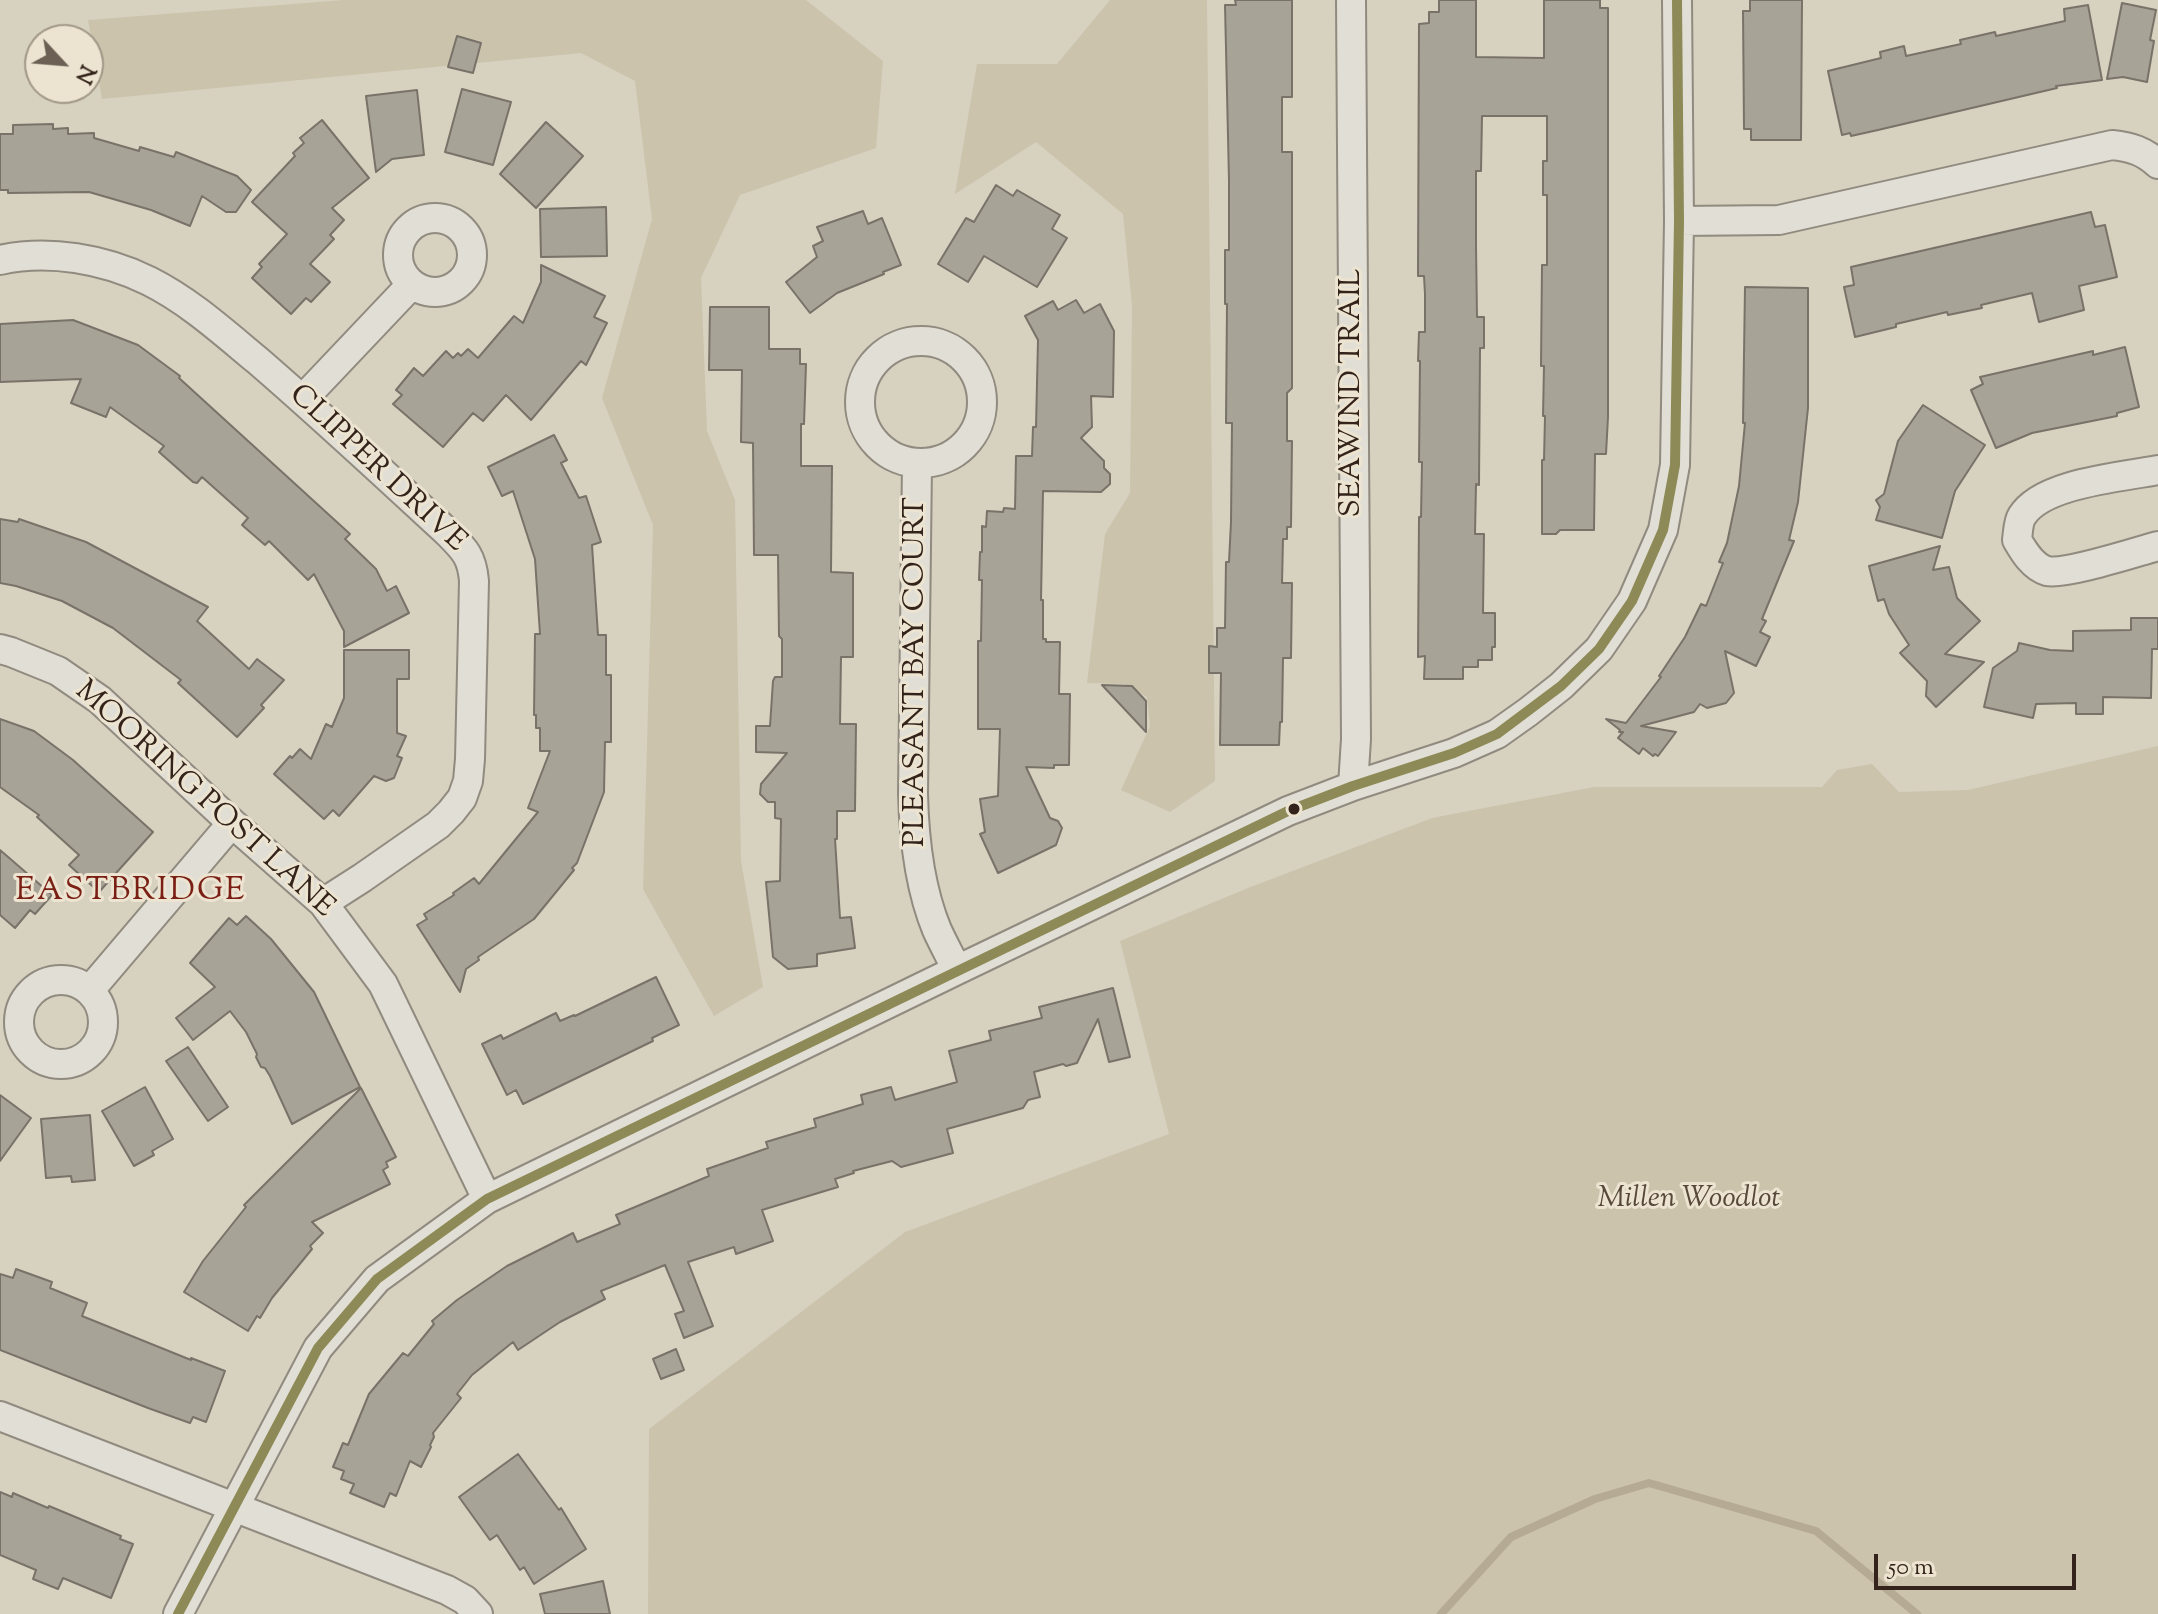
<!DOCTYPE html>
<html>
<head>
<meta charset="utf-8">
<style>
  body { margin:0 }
  #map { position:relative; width:2158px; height:1614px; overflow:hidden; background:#d7d1c0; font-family:"Sorts Mill Goudy",serif }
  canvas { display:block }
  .north { position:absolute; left:24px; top:24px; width:80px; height:80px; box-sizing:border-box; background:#ece4d0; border:2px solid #a29787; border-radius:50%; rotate:116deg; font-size:22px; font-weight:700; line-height:32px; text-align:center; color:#33231a }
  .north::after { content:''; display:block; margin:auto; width:28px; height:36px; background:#6c6054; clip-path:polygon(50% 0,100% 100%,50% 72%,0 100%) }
  .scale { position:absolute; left:1874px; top:1554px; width:202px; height:36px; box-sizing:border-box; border:4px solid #33231a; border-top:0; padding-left:10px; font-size:24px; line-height:28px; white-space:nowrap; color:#33231a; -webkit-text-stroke:6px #ece4d0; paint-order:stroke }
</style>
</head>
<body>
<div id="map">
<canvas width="2158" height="1614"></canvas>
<div class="north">N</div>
<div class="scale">50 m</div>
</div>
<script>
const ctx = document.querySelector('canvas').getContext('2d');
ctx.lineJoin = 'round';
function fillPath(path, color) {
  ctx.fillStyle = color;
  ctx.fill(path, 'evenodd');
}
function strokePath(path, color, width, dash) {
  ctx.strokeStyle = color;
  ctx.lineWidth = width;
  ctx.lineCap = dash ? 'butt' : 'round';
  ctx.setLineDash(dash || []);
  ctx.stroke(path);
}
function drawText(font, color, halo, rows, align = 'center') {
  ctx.font = font + ' "Sorts Mill Goudy",serif';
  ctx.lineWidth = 6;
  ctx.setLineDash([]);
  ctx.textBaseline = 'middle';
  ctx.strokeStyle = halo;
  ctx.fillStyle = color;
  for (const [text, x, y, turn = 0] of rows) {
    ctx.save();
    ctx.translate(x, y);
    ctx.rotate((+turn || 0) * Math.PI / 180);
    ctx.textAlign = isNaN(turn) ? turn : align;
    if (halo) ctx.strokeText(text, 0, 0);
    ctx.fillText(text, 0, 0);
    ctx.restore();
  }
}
fillPath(new Path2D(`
  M344 0H806L883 61 876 148 740 195 701 278 707 431 735 500 741 861 763 987 714 1016 643 889 653 525 602 398 652 219 635 81 581 53 102 99 88 20Z
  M1110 0H1207L1215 781 1170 812 1121 790 1150 726 1147 697 1125 684 1087 683 1105 534 1130 493 1132 306 1123 214 1036 142 955 194 977 64H1057Z
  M2158 746V1614H648L649 1429 905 1232 1169 1134 1120 941 1248 888 1432 818 1594 787H1822L1837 770 1872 764 1899 792 1968 790Z`), '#ccc3ac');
strokePath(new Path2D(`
  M1441 1614 1511 1537 1595 1499 1649 1483 1816 1531 1917 1614`), '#b5aa94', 8);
const building = new Path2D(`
  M1235 0H1292V97H1282V152H1292V388L1287 393V441H1292L1291 527H1287V539H1283L1282 583H1292L1291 658H1283L1282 722H1280L1279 745H1220L1221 673H1209V646L1217 647V628H1225L1226 562H1229L1231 522 1232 423H1226L1227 304H1225V250H1229V180L1225 5H1236Z
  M1439 0H1476V57L1544 58V0H1600V8H1608V417L1606 454H1595L1594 530H1560L1556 534H1542V460H1544L1545 416H1543L1544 366H1541L1542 265H1547V195H1543V161H1547V116H1482L1481 171H1476V246L1477 317H1484V348H1480L1479 485 1476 484 1475 534H1484L1483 613H1495V647H1492V660H1478V667H1463V679H1424L1425 656 1418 657 1419 517H1421L1422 462H1419L1420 361H1418L1419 332H1425V294L1424 276H1418L1419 24 1429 23V12H1439Z
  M1750 0H1802L1801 140H1751V129H1744L1743 11H1750Z
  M2122 3 2156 10 2150 40 2154 41 2147 82 2123 77 2107 79Z
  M2088 5 2102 80 2056 86 2057 88 1878 130 1851 136 1850 133 1842 135 1828 71 1881 58 1880 52 1904 46 1906 56 1961 44 1960 40 1995 32 1996 36 2065 21 2064 9Z
  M457 36 481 43 473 73 448 67Z
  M462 89 511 102 493 165 445 152Z
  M417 90 424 155 392 159 376 172 366 96Z
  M322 120 369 178 332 208 344 220 330 235 334 239 310 264 330 282 311 302 306 298 291 314 252 278 262 267 259 264 287 234 252 202 295 156 293 153 304 143 300 138Z
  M546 122 583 156 536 208 500 174Z
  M53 124V129L68 128V134L94 133V138L139 151 140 147 174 157 176 152 237 176 251 190 236 212H226L202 196 190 226 151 210 89 192 8 193V190H0V134H13V125Z
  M996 185 1013 196 1017 190 1060 215 1052 229 1067 238 1037 287 984 256 968 282 938 264 966 218 974 222Z
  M606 207 607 256 541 257 540 209Z
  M863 211 868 224 882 218 901 265 883 272 884 274 837 293 810 313 786 282 817 257 813 246 823 241 817 227Z
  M2091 212 2095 227 2105 225 2117 277 2079 286 2084 310 2039 322 2032 293 1981 305 1982 308 1948 315 1947 312 1896 324V327L1855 337 1844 287 1854 285 1851 267Z
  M541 265 605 296 594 317 607 323 586 365 581 361 531 420 506 395 483 421 473 413 443 447 393 404 402 395 396 390 414 368 423 376 446 351 453 358 458 353 461 356 468 349 478 358 514 316 523 323 541 282Z
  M1745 287 1808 288V408L1798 502 1789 540 1794 541 1762 619 1766 621 1760 632 1770 637 1756 666 1725 651 1734 693 1726 703 1707 708 1700 704 1694 712 1641 726 1676 732 1658 756 1655 754 1653 756 1643 748 1639 754 1618 738 1623 732H1619L1620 730 1606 719 1626 723 1661 677 1659 676 1685 637 1701 604 1706 606 1723 563 1719 562 1727 543 1739 486 1745 423H1743Z
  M1076 300 1084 313 1100 304 1114 331 1113 397 1091 396 1092 427 1081 438 1104 461V468L1110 474V484L1101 492 1043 491 1041 600H1043V639H1046V642H1060L1059 694H1070L1069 765H1054V768L1026 767 1050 818 1058 821 1062 828 1056 845 998 873 980 834 985 832 980 799 998 796 1000 729H978V641H981L982 580H979L980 552H982V526L986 527 987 511 1003 512 1004 508 1015 509 1016 456H1032L1033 427H1036L1038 340 1025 316 1053 301 1058 310Z
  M710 307H769V349H800V364H806L804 424H801V466H832L831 572 853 573V657H841L840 724H856L855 811H837V839H835L840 918 851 917 855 948 817 954V966L788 969 773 957 766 882 780 881 781 819 775 818V802H768L760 794 761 784 787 753 756 752V726H770L773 681 775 677H782V639L779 636 778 555H754L753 443 741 442 742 370H709Z
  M73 320 138 345 180 376 179 378 350 534 345 539 376 569 387 591 396 586 409 613 344 647V631L314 574 308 580 269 541 265 545 242 525 248 518 202 477 197 483 193 482 159 452 164 446 110 407 106 417 71 403 81 379 0 382V324Z
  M2125 347 2139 407 2117 413V416L2032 433 1996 448 1971 390 1983 384 1980 377 2093 351V355Z
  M1923 405 1985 445 1955 491 1942 538 1876 520 1880 507 1876 500 1884 494 1898 441Z
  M554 435 567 460 561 463 579 498 586 496 601 542 592 545 598 635H606V675H611V742H605L604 792 577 863 572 868 574 870 534 919 478 957 479 960 466 969 460 992 417 925 427 919 424 914 454 895 453 893 474 878 479 884 538 812 528 808 550 751H540V728H536V715H534L535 634H540L535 559 513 491 502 496 488 467Z
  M0 519 18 522 19 519 86 542 208 607 197 621 249 669 257 659 284 680 261 705 264 708 237 737 178 683 181 680 113 628 62 601 16 586 0 583Z
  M1940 546 1933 570 1949 567 1957 598 1980 621 1945 654 1984 662 1936 707 1926 696 1927 681 1900 653 1909 645 1889 614 1884 599 1878 601 1869 566Z
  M2131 618H2158V649H2152L2151 698 2103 697V714H2076V703L2036 704 2033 718 1984 707 1993 668 2017 651 2019 643 2050 650 2073 651V631L2131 630Z
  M344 650H409V679H397V733L406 736 397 756 402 758 394 778 386 781 374 776 339 816 333 810 324 819 274 774 290 756 292 758 300 749 311 759 326 724 332 727 344 698Z
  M1102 685 1132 686 1146 701V732Z
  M0 719 34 731 73 760 153 832 99 892 69 865 79 855 37 817 39 815 0 787Z
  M0 850 52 895 35 914 30 910 15 928 0 915Z
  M246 916 271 939 314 992 360 1087 292 1124 270 1076 265 1068 261 1067 256 1057 257 1054 246 1032 230 1011 193 1040 176 1018 215 987 190 963 229 918 237 925Z
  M656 977 679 1025 652 1038 653 1041 523 1104 516 1090 507 1095 482 1044 501 1035 503 1039 556 1013 560 1021 574 1015 575 1016Z
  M1113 988 1130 1057 1109 1062 1098 1019 1077 1063 1066 1066 1063 1064 1034 1072 1040 1097 1028 1100 1023 1108 947 1129 953 1153 901 1167 892 1161 853 1171 854 1173 835 1179 838 1187 762 1210 773 1241 736 1254 734 1247 688 1262 713 1326 684 1338 675 1314 684 1311 665 1265 601 1291 605 1299 560 1322 518 1350 513 1342 472 1375 457 1394 461 1398 433 1433 434 1437 430 1445 431 1447 421 1467 410 1461 396 1496 390 1493 384 1507 350 1493 354 1484 341 1479 344 1471 333 1467 343 1443 348 1445 369 1394 403 1353 408 1356 434 1324 432 1321 457 1300 507 1266 573 1233 577 1242 620 1224 616 1215 709 1176 707 1169 768 1148 766 1142 816 1127 814 1119 863 1104 861 1095 891 1087 895 1100 957 1082 949 1051 991 1040 989 1031 1042 1018 1039 1007Z
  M188 1047 228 1107 208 1121 166 1061Z
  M145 1087 173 1139 152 1151 154 1155 134 1166 102 1111Z
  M361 1088 396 1157 386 1162 388 1167 383 1170 390 1184 312 1222 323 1233 310 1246 312 1249 272 1298 260 1318 257 1316 248 1331 184 1292 203 1261 246 1207 244 1205Z
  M0 1095 31 1118 0 1161Z
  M90 1115 95 1180 72 1182 71 1176 46 1178 41 1119Z
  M16 1269 52 1282 50 1288 87 1303 82 1316 191 1360V1358L225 1371 206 1422 193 1417 190 1423 148 1408 0 1350V1274L13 1278Z
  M676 1349 684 1370 661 1379 653 1359Z
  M518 1454 559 1510 561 1508 586 1549 534 1584 524 1567 520 1570 497 1535 490 1540 459 1497Z
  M0 1492 12 1497 13 1493 48 1508 49 1506 121 1536 120 1539 133 1544 111 1598 63 1578 58 1589 33 1579 36 1570 0 1555Z
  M603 1581 610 1614H545L540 1594Z`);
fillPath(building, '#a8a397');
strokePath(building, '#787269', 2);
const minor = new Path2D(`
  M1351 0 1356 739 1353 786
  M398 255a37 37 0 1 1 74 0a37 37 0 1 1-74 0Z
  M1679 221 1779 220 2112 145C2131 147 2144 151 2158 164
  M0 260C48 249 105 259 149 281 189 301 222 331 257 360 322 416 384 474 447 532 464 549 472 556 474 581L470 759 468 781 462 798 451 812 438 825 362 878 323 903
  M860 402a61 61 0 1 1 122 0a61 61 0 1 1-122 0Z
  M303 399 412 284
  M917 464 913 793C914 837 920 889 937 930 943 943 950 956 957 970
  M2158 470C2122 477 2042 483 2022 516 2018 522 2018 533 2017 540 2024 552 2033 567 2047 571 2066 575 2136 552 2158 546
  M0 649 11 652 58 671 100 700 232 823 323 903 383 984 487 1199
  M19 1022a42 42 0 1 1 84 0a42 42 0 1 1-84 0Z
  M90 990 232 823
  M0 1416 447 1590 465 1600 478 1614
  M178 1614 318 1348 377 1279 487 1199 957 970 1288 811 1353 786 1454 753 1497 734 1528 712 1561 686 1599 649 1632 601 1663 530 1675 465 1679 221 1677 0`);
strokePath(minor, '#908a7f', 32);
strokePath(minor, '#e1ded5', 28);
strokePath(new Path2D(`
  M178 1614 318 1348 377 1279 487 1199 1288 811 1353 786 1454 753 1497 734 1561 686 1599 649 1632 601 1663 530 1675 465 1679 221 1677 0`), '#8d8a57', 10);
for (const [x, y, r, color] of [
  [1294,809,7,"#33231a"]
]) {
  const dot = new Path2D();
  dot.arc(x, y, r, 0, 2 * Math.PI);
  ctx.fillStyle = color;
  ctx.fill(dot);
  strokePath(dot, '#ece4d0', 3);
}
drawText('30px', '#33231a', '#ece4d0', [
  ["SEAWIND TRAIL",1354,393,-90],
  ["CLIPPER DRIVE",376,470,43],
  ["PLEASANT BAY COURT",918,672,-90],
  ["MOORING POST LANE",203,801,42]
]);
drawText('italic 30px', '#57483a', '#ece4d0', [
  ["Millen Woodlot",1689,1201]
]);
ctx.letterSpacing = '2px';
drawText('32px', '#7a1f14', '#ece4d0', [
  ["EASTBRIDGE",131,894]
]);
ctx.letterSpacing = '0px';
</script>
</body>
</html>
